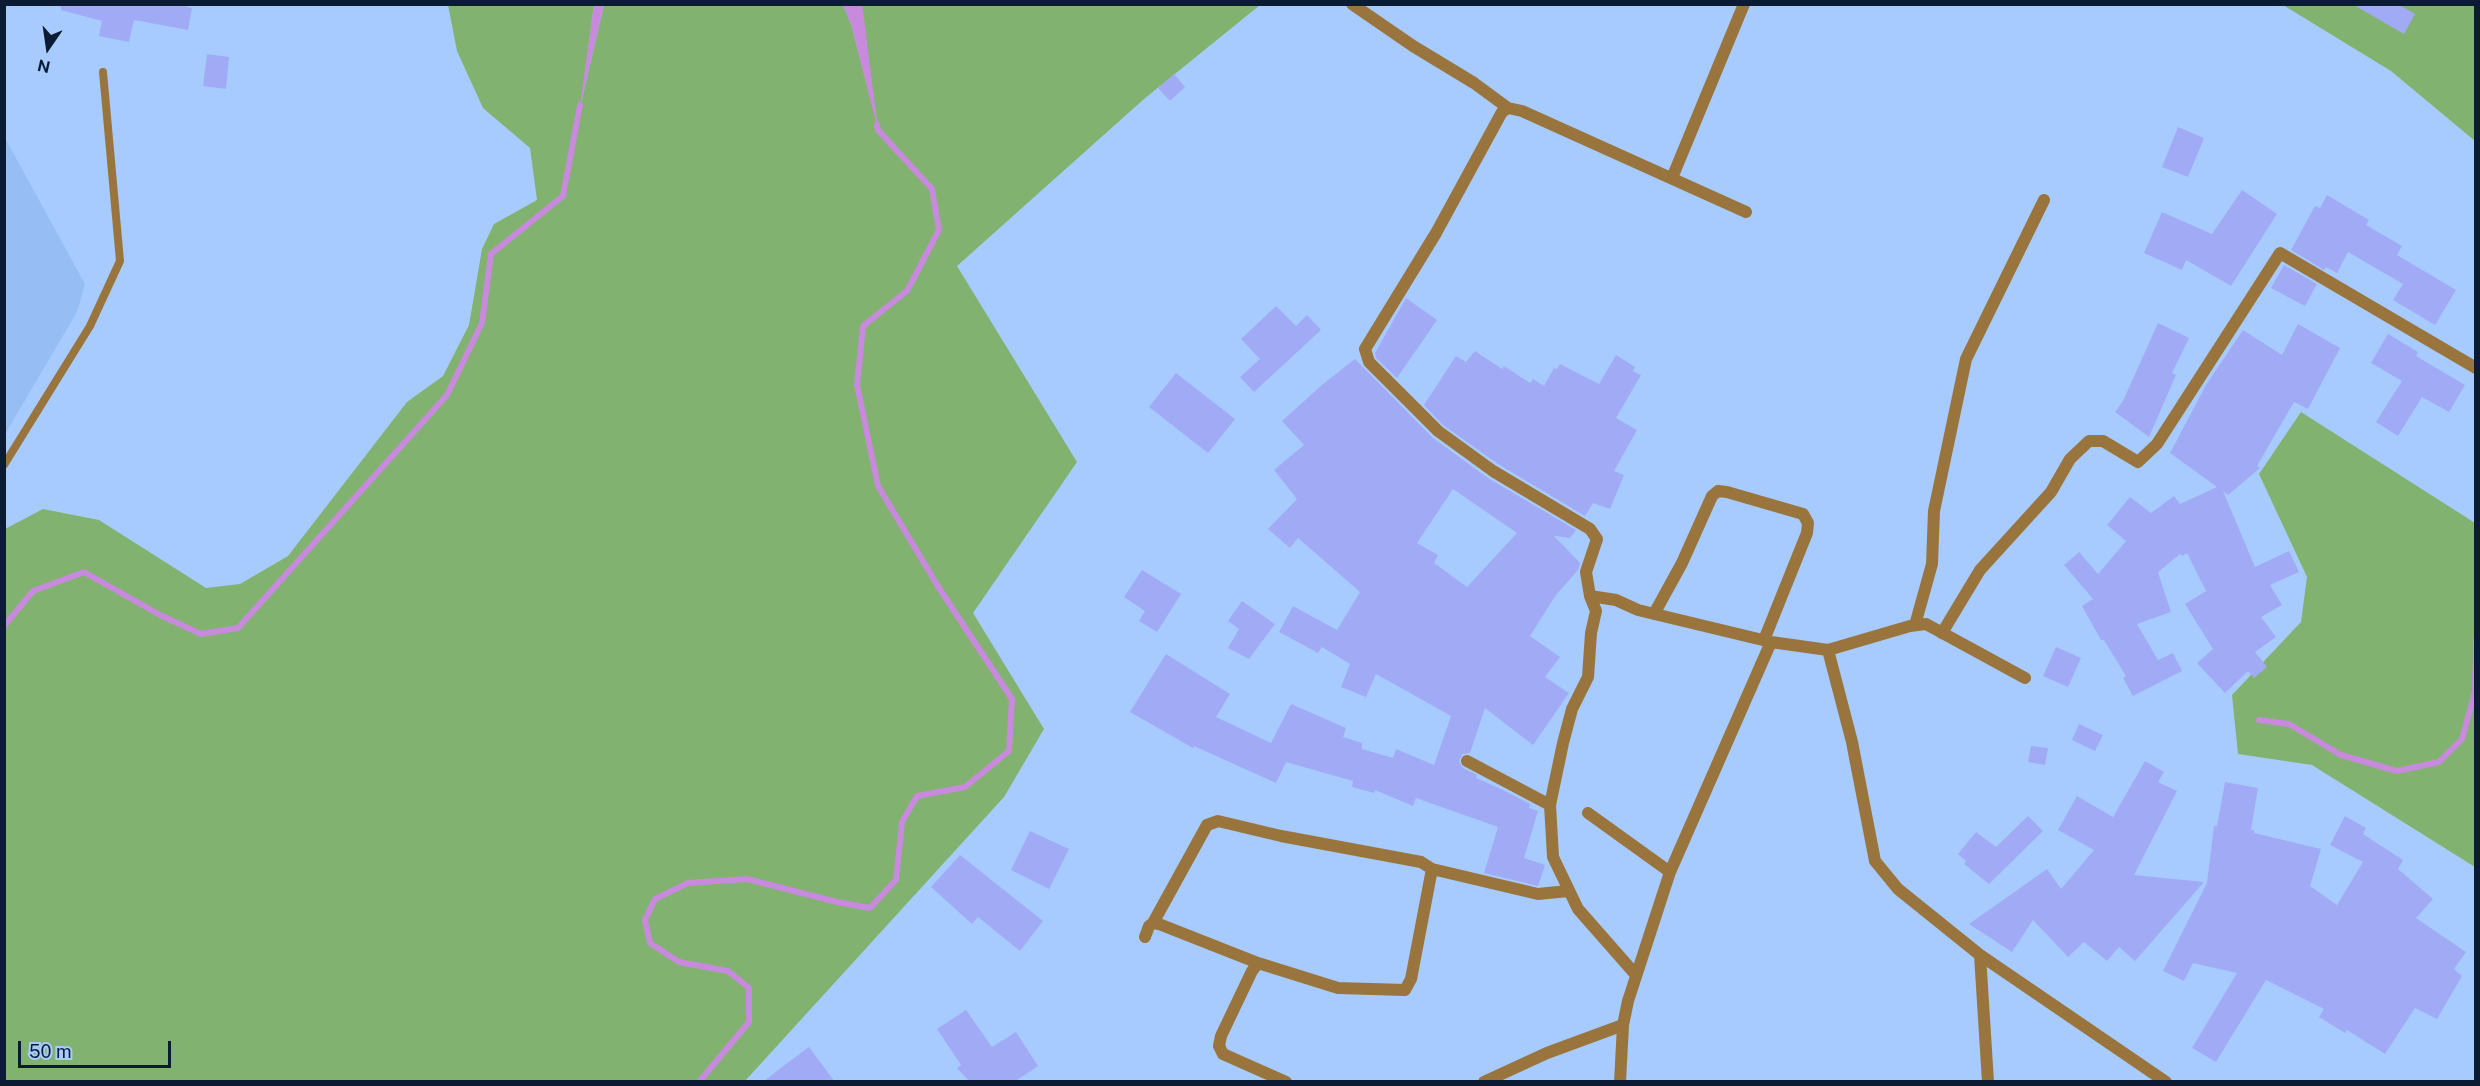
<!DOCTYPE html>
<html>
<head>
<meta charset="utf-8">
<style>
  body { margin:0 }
  #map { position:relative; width:2480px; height:1086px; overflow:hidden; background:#a7cbff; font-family:"Public Sans",sans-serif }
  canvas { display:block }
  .frame { position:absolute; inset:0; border:6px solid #0a1b33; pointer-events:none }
  .north { position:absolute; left:18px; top:18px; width:60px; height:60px; -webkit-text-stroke:4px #a7cbff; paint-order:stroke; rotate:193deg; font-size:16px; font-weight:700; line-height:24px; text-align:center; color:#0a1b33 }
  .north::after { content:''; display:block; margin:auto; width:21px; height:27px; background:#0a1b33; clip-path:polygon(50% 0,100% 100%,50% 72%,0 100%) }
  .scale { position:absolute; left:18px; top:1041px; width:153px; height:27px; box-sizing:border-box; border:3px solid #0a1b33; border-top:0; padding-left:8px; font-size:18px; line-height:21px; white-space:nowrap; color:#0a1b33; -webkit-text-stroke:4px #a7cbff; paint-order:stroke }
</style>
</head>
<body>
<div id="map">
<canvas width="2480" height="1086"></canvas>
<div class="frame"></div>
<div class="north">N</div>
<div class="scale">50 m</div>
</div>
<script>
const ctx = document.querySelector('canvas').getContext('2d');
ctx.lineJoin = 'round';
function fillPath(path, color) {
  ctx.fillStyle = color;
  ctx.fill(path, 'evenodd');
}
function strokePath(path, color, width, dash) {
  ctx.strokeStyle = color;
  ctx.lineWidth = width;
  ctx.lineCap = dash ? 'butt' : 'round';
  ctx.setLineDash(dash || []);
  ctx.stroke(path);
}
fillPath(new Path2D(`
  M5 138 85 284 77 312 5 434Z`), '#96bdf4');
fillPath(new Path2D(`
  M448 5H594L581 103 604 5H843L851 24 877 123 861 5H1260L1144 99 957 266 1077 462 973 613 1044 729 1004 797 745 1081 5 1082V529L43 509 99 520 206 588 240 584 288 556 407 402 443 376 469 325 482 249 494 224 537 200 530 148 483 108 457 51Z
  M2283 5H2475V141L2391 71Z
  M2301 412 2475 523V867L2312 765 2238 754 2232 695 2301 622 2307 577 2259 474Z`), '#82b26f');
fillPath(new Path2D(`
  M594 5H604L579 112Z
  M843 5H861L863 10 878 130 851 24Z`), '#c78adc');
strokePath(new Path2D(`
  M4 626 33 591 84 572 160 615 201 634 238 628 447 395 482 323 491 254 563 196 580 105
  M2259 720 2289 724 2341 755 2397 771 2439 762 2462 739 2475 692 2476 640
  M699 1082 749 1022V988L728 971 679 962 650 943 645 920 655 899 688 883 747 879 837 902 870 908 896 880 902 822 917 796 965 787 1009 751 1012 699 939 588 878 486 857 385 863 326 907 291 939 230 932 189 878 130 877 124`), '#c78adc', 6);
fillPath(new Path2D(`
  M61 4H176L192 8 188 30 134 20 129 42 99 36 102 21 61 10Z
  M2352 4H2398L2415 14 2404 34Z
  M207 54 229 57 226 89 203 86Z
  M1174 74 1185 87 1170 101 1158 88Z
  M2178 127 2204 138 2188 177 2162 167Z
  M2242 190 2277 214 2231 286 2186 260 2182 270 2144 253 2162 212 2212 234Z
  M2327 195 2369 220 2366 225 2402 246 2397 255 2456 290 2435 325 2393 300 2403 284 2348 252 2337 273 2326 267 2324 270 2291 250 2315 206 2320 208Z
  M2284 265 2317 284 2305 306 2271 288Z
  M1406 298 1437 320 1397 378 1376 358 1375 353Z
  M1276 306 1296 326 1307 315 1321 330 1254 392 1240 377 1260 359 1241 339Z
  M2158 323 2189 338 2172 373 2176 375 2149 437 2115 412 2123 401Z
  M2298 324 2340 348 2308 409 2294 402 2257 466 2260 468 2228 495 2223 491 2255 567 2289 551 2299 572 2270 585 2282 605 2261 617 2276 637 2255 652 2267 667 2254 678 2248 671 2225 693 2197 663 2213 649 2185 604 2206 591 2187 553 2182 556 2180 554 2158 572 2171 612 2137 624 2158 660 2173 653 2182 671 2133 696 2123 678 2126 676 2104 640H2101L2082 606 2093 599 2064 565 2079 552 2098 574 2126 541 2107 525 2130 497 2151 513 2174 496 2180 504 2217 487 2170 453 2206 385 2243 330 2282 355Z
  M2388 334 2418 352 2416 356 2465 385 2449 412 2422 397 2398 436 2376 422 2402 381 2371 363Z
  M1475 351 1502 369 1504 366 1530 383 1533 379 1544 386 1554 368 1557 369 1560 364 1599 384 1616 355 1635 367 1633 371 1641 375 1616 418 1637 430 1614 471 1624 475 1610 509 1593 503 1585 516 1498 464 1443 425 1424 405 1456 356 1466 362Z
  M1355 359 1433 438 1488 478 1576 530 1570 538 1554 536 1580 563 1578 570 1556 595 1530 636 1560 657 1545 677 1569 693 1533 745 1485 708 1470 753 1462 754 1459 761 1463 768 1477 775 1476 778 1501 789 1530 804 1529 808 1538 811 1524 858 1545 865 1538 886 1484 873 1498 827 1416 798 1413 806 1375 790 1374 793 1352 787 1353 781 1286 762 1276 783 1194 746 1193 748 1130 712 1166 654 1230 694 1216 717 1271 743 1291 704 1346 728 1343 737 1362 743V749L1393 758 1396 749 1434 765 1451 716 1376 674 1366 697 1341 687 1350 664 1322 647 1318 653 1279 632 1293 606 1337 630 1360 592 1298 538 1290 548 1268 529 1297 499 1274 470 1304 445 1282 421 1323 384ZM1453 489 1517 533 1467 587 1434 563 1438 555 1417 543Z
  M1176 373 1235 419 1208 453 1149 407Z
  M1142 570 1181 594 1157 632 1139 621 1145 611 1124 597Z
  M1242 601 1275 624 1249 659 1228 648 1239 629 1228 621Z
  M2056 647 2081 658 2068 687 2043 676Z
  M2079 724 2103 735 2095 751 2072 740Z
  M2031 746 2048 748 2045 765 2028 762Z
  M2145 761 2164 772 2158 782 2177 791 2134 875 2204 882 2135 961 2119 947 2107 961 2084 942 2068 957 2033 920 2012 952 1969 924 2047 869 2061 889 2094 850 2058 830 2077 796 2113 817Z
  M2225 782 2258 788 2251 830H2254V833L2321 849 2310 886 2337 905 2363 862 2330 845 2345 816 2366 828 2363 834 2403 860 2398 869 2433 899 2416 918 2466 952 2454 969 2462 976 2437 1019 2415 1008 2385 1054 2347 1030 2345 1033 2319 1017 2324 1009 2266 980 2216 1062 2192 1048 2237 973 2193 963 2184 981 2163 971 2207 883 2214 826H2217Z
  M2028 816 2043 831 1989 884 1964 864 1966 861 1958 854 1976 832 1996 847Z
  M1030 831 1069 849 1049 889 1011 870Z
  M960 855 1043 921 1020 951 978 917 972 924 931 887Z
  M966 1010 992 1047 1016 1032 1038 1066 1014 1082H970L957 1068 961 1065 937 1029Z
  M809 1047 835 1082H763L782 1067Z`), '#a1abf5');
strokePath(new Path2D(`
  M4 465 90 326 120 261 103 72`), '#99753d', 8);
strokePath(new Path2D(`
  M1352 4 1413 46 1474 83 1508 108
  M1672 178 1744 4
  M1590 596 1616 600 1638 610 1771 642 1828 650 1910 626 1926 624 2025 678
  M1654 614 1682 563 1712 496 1718 491 1727 492 1803 514 1808 523 1807 533 1764 640
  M1915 625 1932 564 1934 511 1966 359 2044 200
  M1942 633 1980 570 2051 492 2070 459 2089 441H2103L2138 462 2157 444 2280 253 2476 368
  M1828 650 1852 742 1875 861 1898 889 1980 955 2166 1082
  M1467 761 1550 805
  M1588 813 1670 872
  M1153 923 1207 825 1218 821 1281 836 1421 862 1432 869 1538 894 1568 891
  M1145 937 1149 926 1153 923 1159 924 1258 963
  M1980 955 1988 1082
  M1636 975 1578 909 1553 857 1550 805 1563 743 1572 709 1588 677 1591 633 1596 611 1590 596 1586 572 1597 539 1590 529 1493 471 1438 431 1369 362 1365 349 1436 233 1502 112 1508 108 1522 111 1746 212
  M1286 1082 1223 1054 1219 1046 1221 1036 1252 971 1258 963 1338 988 1405 990 1411 979 1432 869
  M1484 1082 1547 1053 1623 1025
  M1620 1082 1623 1025 1628 1001 1670 872 1771 642`), '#99753d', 12);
</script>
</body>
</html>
